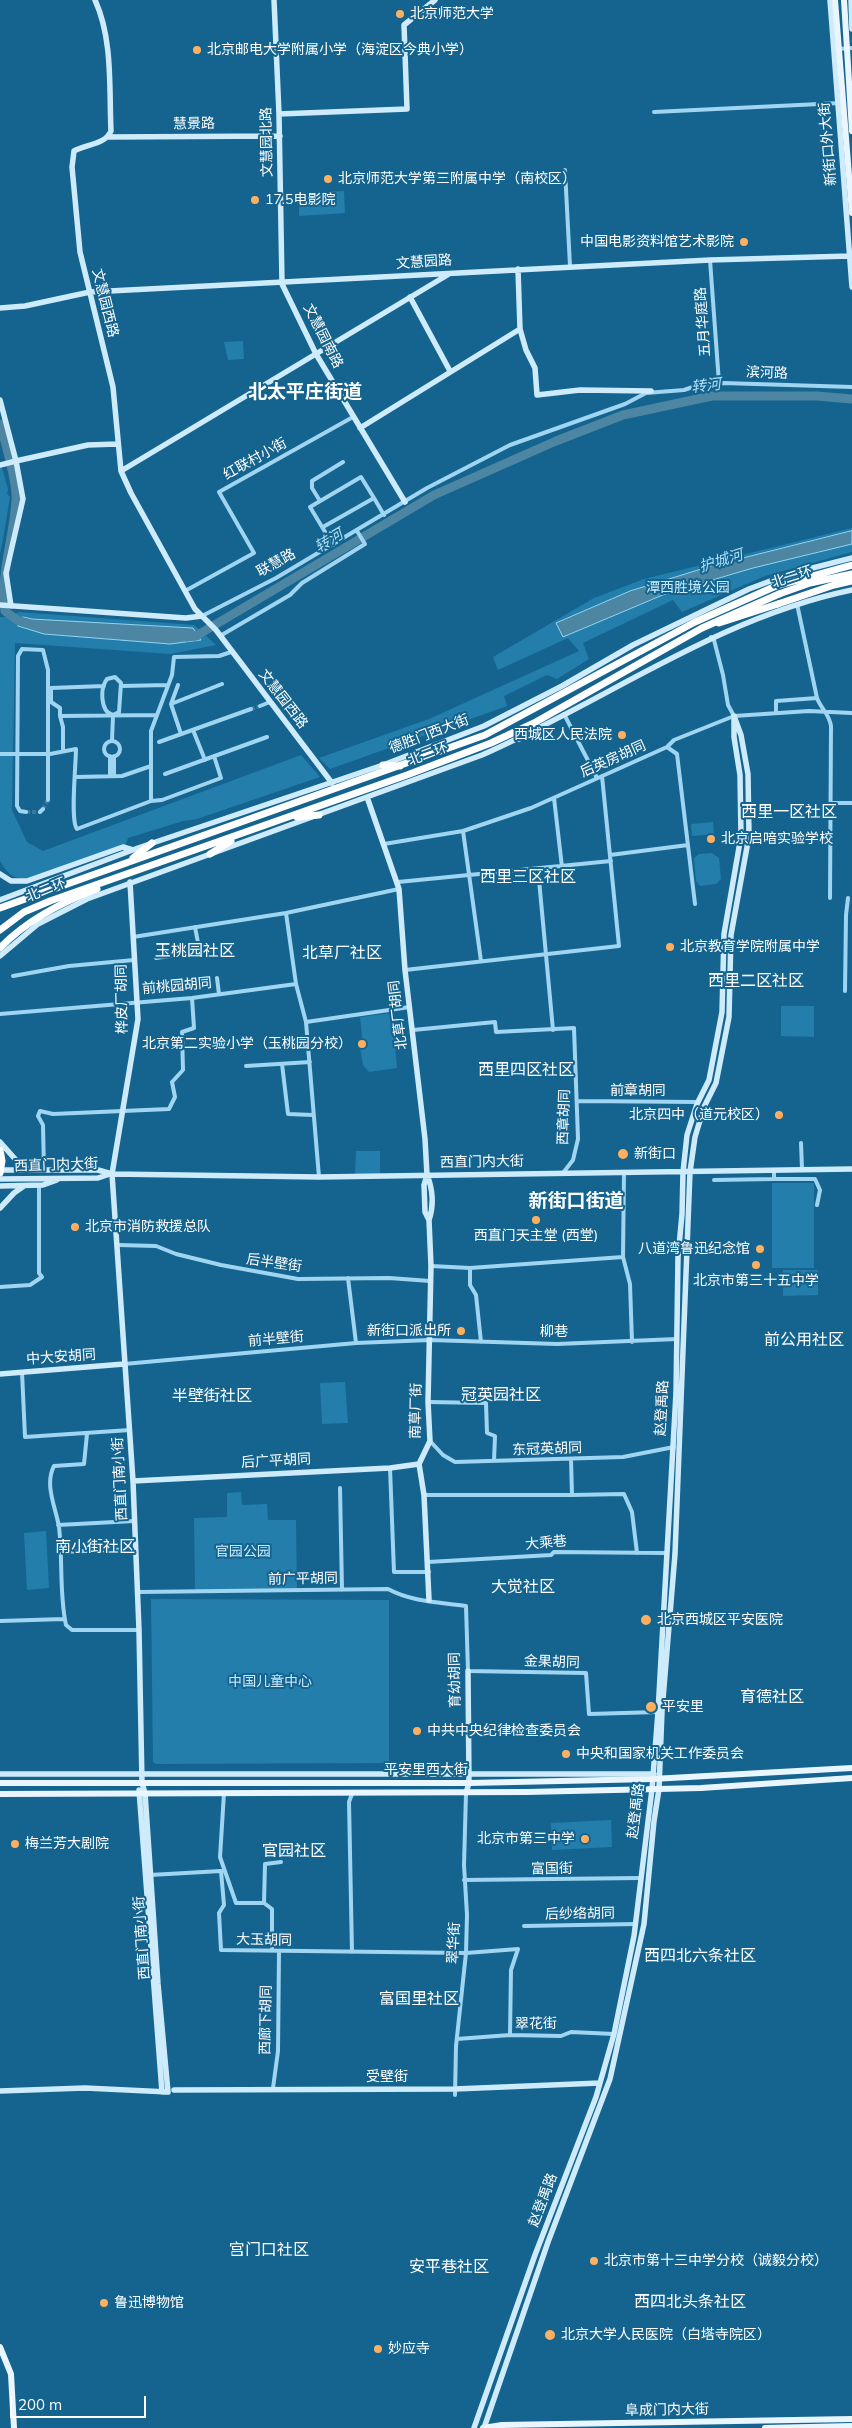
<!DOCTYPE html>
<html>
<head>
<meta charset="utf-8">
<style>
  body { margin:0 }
  #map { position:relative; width:852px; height:2428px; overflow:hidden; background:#14648f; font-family:Mulish,sans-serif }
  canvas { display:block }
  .scale { position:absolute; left:10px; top:2396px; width:136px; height:22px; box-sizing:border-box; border:2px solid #fff; border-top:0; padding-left:6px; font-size:15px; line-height:18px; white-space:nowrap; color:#fff; -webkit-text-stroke:4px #14648f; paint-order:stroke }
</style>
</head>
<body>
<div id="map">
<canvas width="852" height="2428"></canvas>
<div class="scale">200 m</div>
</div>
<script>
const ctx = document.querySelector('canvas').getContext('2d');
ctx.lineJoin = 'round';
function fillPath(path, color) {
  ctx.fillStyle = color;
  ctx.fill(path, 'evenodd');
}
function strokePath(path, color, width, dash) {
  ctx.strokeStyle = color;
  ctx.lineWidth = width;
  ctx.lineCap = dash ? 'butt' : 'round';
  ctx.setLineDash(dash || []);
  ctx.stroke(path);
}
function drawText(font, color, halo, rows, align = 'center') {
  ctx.font = font + ' Mulish,"Noto Sans SC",sans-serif';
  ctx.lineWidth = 4;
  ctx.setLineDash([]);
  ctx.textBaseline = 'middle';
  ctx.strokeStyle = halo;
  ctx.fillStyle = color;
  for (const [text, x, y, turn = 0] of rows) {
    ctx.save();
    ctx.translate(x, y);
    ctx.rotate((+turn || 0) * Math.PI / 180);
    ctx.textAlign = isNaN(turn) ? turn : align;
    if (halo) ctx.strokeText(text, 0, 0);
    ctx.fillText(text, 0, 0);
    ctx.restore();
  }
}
fillPath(new Path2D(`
  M344 191 345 213 299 216V193Z
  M243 341 244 359 228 360 224 342Z
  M0 461 8 489 7 494 10 497C7 515 4 535 0 554Z
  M852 528V552L765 576 682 612 673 600 583 643 589 659 557 679 547 675 504 696 507 706 330 769 319 758 429 719 579 651 568 638 498 670 493 657 594 598 644 579Z
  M19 612 194 625 216 645 170 654 15 643 12 810 27 842 43 851 301 755 320 777 197 819 183 821 128 838 125 846 29 879C13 879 8 874 0 861V617H8Z
  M713 822 714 834 692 836 691 824Z
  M712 853 719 858 721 879 716 884 700 886 696 881 694 858 699 854Z
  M781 1006H814V1037L781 1036Z
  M392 1013 397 1068 369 1072 363 1065 360 1048 363 1046 360 1017Z
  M356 1151H380V1174H355Z
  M772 1183H814V1268H772Z
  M783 1270H818V1295L783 1296Z
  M345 1382 348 1423 322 1424 320 1383Z
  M241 1492 242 1505 267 1504 268 1520H296L297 1590 195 1591 194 1518 227 1517V1493Z
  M46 1531 49 1588 27 1590 24 1533Z
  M151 1599 389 1600V1763L156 1764 153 1762Z
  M611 1820 612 1847 552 1850 551 1823Z`), '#237eac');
const water = new Path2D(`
  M852 531V544L753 568 665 594 563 637 556 623 630 591 711 566Z
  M23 617 32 619 193 628 201 640 170 644 44 634 18 626Z`);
fillPath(water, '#4c86a3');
strokePath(water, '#92d4f4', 1);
strokePath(new Path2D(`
  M0 424C5 441 17 484 16 500 14 538 0 572 5 611L17 620 30 624
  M187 637 196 636 434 495 556 441 623 415 712 396H817L852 399`), '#4c86a3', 9);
strokePath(new Path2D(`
  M251 709 260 706
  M43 809 48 800
  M26 812H40`), '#377ba0', 4, [4, 2]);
strokePath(new Path2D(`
  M838 49 852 48
  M654 112 840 103
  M565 170 570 266
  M710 260 719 383
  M374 498 384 515
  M320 501 312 488V481L343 462
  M323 527 374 498 361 477 310 507 333 545
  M185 591 254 553 219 492 353 417
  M797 604 817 698C821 709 829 713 831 726L830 898
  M202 616 276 578 427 488 510 445 625 404 646 393 684 390 699 385 723 383 852 387
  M220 636 290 595 302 583 365 544 357 531
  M711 637 714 640 723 675 728 705 734 716
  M115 677 121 683 119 712 113 715C100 712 100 688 107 679Z
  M178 685 171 704 181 734
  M104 686 51 688V702L60 708V716L157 715
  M121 686 168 685
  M171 704 222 684
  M260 706 270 702
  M776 712V701L817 698
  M564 714 597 778
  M60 716 63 727V751
  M193 730 205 760
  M112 741 113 715
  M104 749a8 8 0 1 1 16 0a8 8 0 1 1-16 0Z
  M159 742 251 709
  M667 747 677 754 695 904
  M0 754H50L76 749C76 764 70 821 77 829L151 801V731L172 675 174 657 219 656 231 652
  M110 756V776
  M114 756V776
  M165 774 267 737
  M76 777 122 776 151 766
  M554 798 562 867
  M151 801 162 800 221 778 214 756
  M831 803H852
  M26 812 20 811 17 806 18 656 22 649 43 650 48 670V800
  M40 812 43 809
  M463 831 481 961
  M384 844 463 831 531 808 667 747 674 740 734 716 809 711 852 713
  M610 855 688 845
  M538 869 553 1030
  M398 882 611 861
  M286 913 296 984 306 1022 319 1177
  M133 937 286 913 399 889
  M156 958 177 955 199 948 195 927
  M405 970 619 946 602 776
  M13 976 69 966 134 960
  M217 978 219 994
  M845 991 846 915 848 898
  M0 1014 192 998 296 984
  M306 1022 410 1007
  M413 1030 495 1022 496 1032 574 1028 578 1139 573 1160 563 1173
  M282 1064 288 1114 313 1115
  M246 1066 310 1062
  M577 1101 698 1102
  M801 1143 802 1169
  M44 1171 43 1125 38 1116 40 1111 53 1114 169 1109 175 1097 172 1082 183 1070 182 1032 194 1028 192 998
  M624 1172 623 1257 630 1284 632 1342
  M774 1179H815L820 1190 817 1205
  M714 1180 774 1179V1170
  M118 1245 156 1246 176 1254 221 1265 298 1279 389 1278 430 1281
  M431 1266 470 1268 623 1257
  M470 1268V1285L476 1295 481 1342
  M348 1278 356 1343
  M0 1287 30 1285 42 1277 39 1273V1185
  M124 1364 356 1343 430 1340 557 1344 677 1339
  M22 1372 25 1437 130 1430
  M428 1402 486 1403 487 1433 495 1436 494 1461
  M87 1434 84 1464 54 1466C44 1485 56 1508 59 1527 63 1559 59 1593 66 1625L72 1630H139
  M430 1441 443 1455 455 1462 623 1457 674 1447
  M571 1459 572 1495 624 1494 632 1512 637 1553
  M390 1468 394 1572H429
  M340 1488 342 1590
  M424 1495H572
  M58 1525 134 1521
  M60 1552 136 1549
  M428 1562 551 1555 554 1552 666 1553
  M138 1592 388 1589C412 1602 439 1602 466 1606L468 1671 586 1673 589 1714 658 1712
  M0 1621 64 1619
  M224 1793 220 1857 236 1903H264
  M352 1794 349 1802 352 1952
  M150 1875 221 1871 224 1905 219 1913 221 1950 466 1953 518 1949 511 1970 510 2035
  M464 1880 641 1878
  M524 1926 636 1924
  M272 1950V1909L264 1903 265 1864 281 1862
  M457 2039 510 2035 561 2036 571 2032 614 2034
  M273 2088 278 2051 279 1952
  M455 2095 456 2046 466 1953 467 1915 464 1865 466 1793`), '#a0d5f1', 4);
strokePath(new Path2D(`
  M95 0C113 39 109 88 111 131 105 145 86 144 74 151L72 167 80 252 113 387 121 471 131 493 195 609 216 630 332 783
  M274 0 279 114 282 284 316 354 405 502
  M830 0 852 287
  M851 0 852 29
  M279 114 407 109 404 25 435 0
  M108 137 280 136
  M410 297 450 371
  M0 308 25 306 90 292 710 260 850 256
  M520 329 526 350 535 368 537 395 580 390 651 391
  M0 400 16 461 88 445 117 444
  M360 428 520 329 518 269
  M0 465 16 461 23 499 6 573 11 606
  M121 471 449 274
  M0 605 186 618 202 616
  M367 797 399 889 405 970 425 1139 427 1175 424 1185 425 1212 429 1220 431 1266 428 1402 430 1441 419 1464 424 1495 429 1600
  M0 874 11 881H27L123 847 133 850
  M0 900 138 848 383 765 484 726 562 686 633 645 749 589 789 574 852 558
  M0 956 38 924 87 899 482 755C607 700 717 618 852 590
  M0 1142 16 1160 28 1169
  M0 1170H98L112 1174 319 1177 852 1169
  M427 1175C433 1189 434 1206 429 1220
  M0 1179 98 1178 110 1174
  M0 1186 43 1185 57 1180
  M0 1208 14 1193 24 1186
  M0 1374 124 1364
  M133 1481 390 1468 419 1464
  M0 1774H654
  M139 1790 162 2092
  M466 1793 469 1783 468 1671
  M174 2090 455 2089 600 2083
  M0 2091 85 2088 168 2092 158 1984 145 1793 142 1783 139 1630 133 1481 112 1174 138 1019 130 882
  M474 2428 535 2255 596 2097 614 2034 634 1936 652 1789 658 1712 676 1393 678 1257 682 1214 683 1172 687 1135 697 1104 709 1080 722 1012 724 934 741 836 740 775 734 737V719
  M484 2428 548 2242 610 2079 644 1924 654 1821 659 1789 662 1711 675 1554 690 1172 695 1137 704 1107 716 1083 729 1017 731 935 749 836 748 774 741 735 734 716`), '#ceebfb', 5.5);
strokePath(new Path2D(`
  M835 0 852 213
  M844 0 852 131
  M0 1783H469L652 1779 852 1768
  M0 1794 527 1792 701 1788 852 1778
  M0 2347 11 2374 14 2428
  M483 2428 502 2425 852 2419
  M765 2428 852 2426`), '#eaf6ff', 6);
strokePath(new Path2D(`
  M719 623 778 604
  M519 738 530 727
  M383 765 400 766
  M297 817 319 815
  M210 854 231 841
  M133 858 152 843
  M0 908 485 735 695 622 776 586
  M0 930 24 912 50 901 407 775 491 743 534 723 702 628 779 594
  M0 948C26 921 62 902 97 889`), '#fff', 7);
strokePath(new Path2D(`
  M776 586 852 565
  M779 594 810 583 852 574
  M778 604 834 585 852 581
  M0 1150 2 1161 0 1173`), '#fff', 7);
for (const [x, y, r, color] of [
  [400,14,5,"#ffaf60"],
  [197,50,5,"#ffaf60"],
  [328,179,5,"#ffaf60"],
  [255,200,5,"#ffaf60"],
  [744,242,5,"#ffaf60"],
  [622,735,5,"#ffaf60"],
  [711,839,5,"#ffaf60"],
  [670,947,5,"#ffaf60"],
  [362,1044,5,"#ffaf60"],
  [779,1115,5,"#ffaf60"],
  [623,1154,6,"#ffaf60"],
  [536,1220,5,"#ffaf60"],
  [75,1227,5,"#ffaf60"],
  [760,1249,5,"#ffaf60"],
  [756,1265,5,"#ffaf60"],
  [461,1331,5,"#ffaf60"],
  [646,1620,6,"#ffaf60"],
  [651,1707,6,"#ffaf60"],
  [417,1731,5,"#ffaf60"],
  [566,1754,5,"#ffaf60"],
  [585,1839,5,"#ffaf60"],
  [15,1844,5,"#ffaf60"],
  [594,2261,5,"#ffaf60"],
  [104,2303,5,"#ffaf60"],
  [550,2335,6,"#ffaf60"],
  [378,2349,5,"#ffaf60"]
]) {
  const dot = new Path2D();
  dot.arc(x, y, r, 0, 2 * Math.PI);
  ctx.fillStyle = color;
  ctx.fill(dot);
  strokePath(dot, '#14648f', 2);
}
drawText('14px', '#fff', '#14648f', [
  ["北京师范大学",410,14],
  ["北京邮电大学附属小学（海淀区今典小学）",207,50],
  ["北京师范大学第三附属中学（南校区）",338,179],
  ["17.5电影院",265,200],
  ["中国电影资料馆艺术影院",734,242,"right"],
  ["西城区人民法院",612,735,"right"],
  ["北京启喑实验学校",721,839],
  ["北京教育学院附属中学",680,947],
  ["北京第二实验小学（玉桃园分校）",352,1044,"right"],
  ["北京四中（道元校区）",769,1115,"right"],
  ["新街口",634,1154],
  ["北京市消防救援总队",85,1227],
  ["西直门天主堂 (西堂)",536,1236,"center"],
  ["八道湾鲁迅纪念馆",750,1249,"right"],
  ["北京市第三十五中学",756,1281,"center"],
  ["新街口派出所",451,1331,"right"],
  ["北京西城区平安医院",657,1620],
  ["平安里",662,1707],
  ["中共中央纪律检查委员会",427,1731],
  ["中央和国家机关工作委员会",576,1754],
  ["北京市第三中学",575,1839,"right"],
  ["梅兰芳大剧院",25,1844],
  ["北京市第十三中学分校（诚毅分校）",604,2261],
  ["鲁迅博物馆",114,2303],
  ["北京大学人民医院（白塔寺院区）",561,2335],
  ["妙应寺",388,2349]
], 'left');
drawText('14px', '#fff', '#14648f', [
  ["慧景路",194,124,-1],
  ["文慧园北路",267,142,-91],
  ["新街口外大街",828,144,-95],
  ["文慧园路",424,262,-4],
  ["文慧园西路",105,303,76],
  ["五月华庭路",703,322,-94],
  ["文慧园南路",323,336,63],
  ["滨河路",767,373,2],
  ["红联村小街",255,459,-29],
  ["联慧路",276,563,-29],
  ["北二环",792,577,-18],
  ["文慧园西路",283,699,52],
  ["德胜门西大街",429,734,-21],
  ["北二环",428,754,-21],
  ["后英房胡同",613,759,-24],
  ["北二环",46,890,-22],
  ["前桃园胡同",177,986,-5],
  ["桦皮厂胡同",122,999,-91],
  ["北草厂胡同",398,1015,-97],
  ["前章胡同",638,1091],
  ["西章胡同",564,1117,-88],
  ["西直门内大街",482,1162,-1],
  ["西直门内大街",56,1165,-2],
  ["后半壁街",274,1263,8],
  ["柳巷",554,1332],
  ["前半壁街",276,1339,-5],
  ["中大安胡同",61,1357,-4],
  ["赵登禹路",662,1408,-87],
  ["南草厂街",416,1411,-89],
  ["东冠英胡同",547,1449,-2],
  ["后广平胡同",276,1461,-3],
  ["西直门南小街",120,1479,-93],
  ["大乘巷",546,1543,-5],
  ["前广平胡同",303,1579,-1],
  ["金果胡同",552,1662,2],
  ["育幼胡同",455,1680,-91],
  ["平安里西大街",426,1770],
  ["赵登禹路",636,1811,-83],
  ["富国街",552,1869,-1],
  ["后纱络胡同",580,1914,-1],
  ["西直门南小街",142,1938,-94],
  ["大玉胡同",264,1940,1],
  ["翠华街",454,1943,-87],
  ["西廊下胡同",266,2020,-89],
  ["翠花街",536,2024,-1],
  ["受壁街",387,2077],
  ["赵登禹路",543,2200,-69],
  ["阜成门内大街",667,2410,-1]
]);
drawText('14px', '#c7eafc', '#14648f', [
  ["潭西胜境公园",688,588],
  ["官园公园",243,1552],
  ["中国儿童中心",270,1682]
]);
drawText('italic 15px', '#acdff8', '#14648f', [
  ["转河",706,386,-7],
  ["转河",329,541,-31],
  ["护城河",721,561,-17]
]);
drawText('16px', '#fff', '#14648f', [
  ["西里一区社区",789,812],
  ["西里三区社区",528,877],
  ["玉桃园社区",195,951],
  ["北草厂社区",342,953],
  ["西里二区社区",756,981],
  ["西里四区社区",526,1070],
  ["前公用社区",804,1340],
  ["冠英园社区",501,1395],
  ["半壁街社区",212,1396],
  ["南小街社区",95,1547],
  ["大觉社区",523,1587],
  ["育德社区",772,1697],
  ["官园社区",294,1851],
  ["西四北六条社区",700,1956],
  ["富国里社区",419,1999],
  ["宫门口社区",269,2250],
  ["安平巷社区",449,2267],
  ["西四北头条社区",690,2302]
]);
drawText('bold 19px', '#fff', '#14648f', [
  ["北太平庄街道",305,392],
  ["新街口街道",576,1201]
]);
</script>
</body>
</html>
